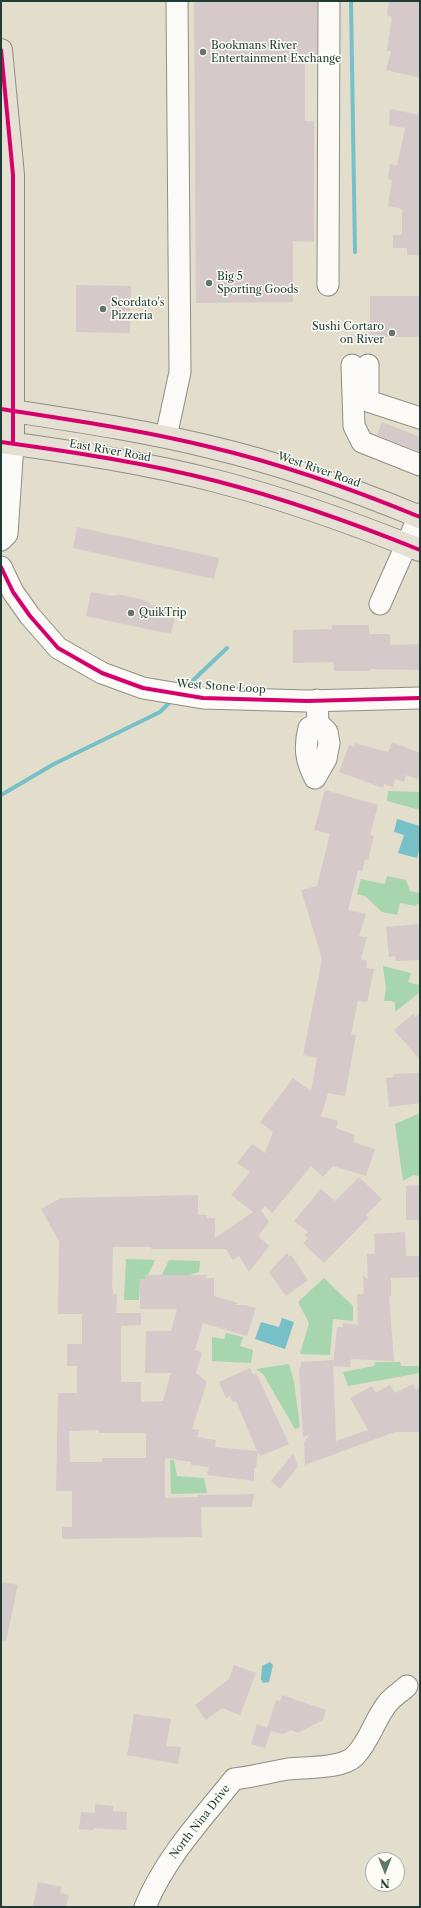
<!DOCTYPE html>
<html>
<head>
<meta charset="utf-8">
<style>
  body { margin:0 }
  #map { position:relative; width:421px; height:1908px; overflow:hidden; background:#e3ddcc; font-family:"Libre Caslon Text",serif }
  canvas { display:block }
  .frame { position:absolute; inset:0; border:2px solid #1f3d34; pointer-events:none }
  .north { position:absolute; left:365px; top:1852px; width:40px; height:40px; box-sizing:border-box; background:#fdfcf7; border:1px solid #a4b0a9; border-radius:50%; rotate:180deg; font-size:11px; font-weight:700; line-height:16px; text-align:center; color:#1f3d34 }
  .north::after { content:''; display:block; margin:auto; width:14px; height:18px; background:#647569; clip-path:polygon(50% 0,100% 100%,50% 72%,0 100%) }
</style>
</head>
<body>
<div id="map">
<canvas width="421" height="1908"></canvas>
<div class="frame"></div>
<div class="north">N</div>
</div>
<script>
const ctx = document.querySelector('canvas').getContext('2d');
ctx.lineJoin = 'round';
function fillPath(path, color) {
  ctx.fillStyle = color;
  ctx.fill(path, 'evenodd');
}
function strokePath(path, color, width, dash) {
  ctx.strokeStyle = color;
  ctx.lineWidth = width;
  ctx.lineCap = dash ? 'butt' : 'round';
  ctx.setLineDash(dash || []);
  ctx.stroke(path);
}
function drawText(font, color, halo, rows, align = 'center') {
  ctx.font = font + ' "Libre Caslon Text",serif';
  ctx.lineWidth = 3;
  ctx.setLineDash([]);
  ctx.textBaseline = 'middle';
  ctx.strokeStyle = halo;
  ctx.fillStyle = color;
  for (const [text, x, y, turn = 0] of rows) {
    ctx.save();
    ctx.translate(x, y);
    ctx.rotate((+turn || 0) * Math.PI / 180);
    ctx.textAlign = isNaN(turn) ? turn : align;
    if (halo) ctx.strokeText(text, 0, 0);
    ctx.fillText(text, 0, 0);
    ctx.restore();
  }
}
fillPath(new Path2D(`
  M388 791 420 792V810L387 801Z
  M387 876 406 880 410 891 419 893 420 889V905L417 904 416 906 400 903 397 915 382 912 365 896 357 894 361 879 385 884Z
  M383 966 411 973 408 982 418 985 420 980V992L395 1012V1003L391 1001H384L386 988Z
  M420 1113V1176L413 1175 403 1181 395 1124Z
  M126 1259 155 1260 148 1275H145V1279H140L139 1300H124Z
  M169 1260 200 1261 199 1272 189 1275H162Z
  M324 1278 353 1306V1321L333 1319 330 1355 300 1354 309 1323 298 1302Z
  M226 1333 243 1337 240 1346 253 1350 251 1363 212 1361V1337L224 1339Z
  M375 1362H400L401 1366H420V1373L348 1386 343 1372 374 1366Z
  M289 1364 294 1382 300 1427 295 1429 263 1374 256 1369Z
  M170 1460H174L177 1476 204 1478 207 1493 171 1494Z`), '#a6d5ae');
fillPath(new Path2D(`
  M397 819 420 826V847L417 858 398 853 404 835 394 832Z
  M282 1318 294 1322 285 1349 255 1339 261 1322 279 1327Z
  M270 1662 273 1665 269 1682 263 1683 261 1679 262 1666Z`), '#77c0c8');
strokePath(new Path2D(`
  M351 1 355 252
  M185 688 227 648
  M1 795 54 764 160 712 173 699`), '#77c0c8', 4);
fillPath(new Path2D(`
  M194 1H317V63H305V121H314V242L293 241V302L196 303Z
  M389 1H420V78L386 70 391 51H387L392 17 387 15Z
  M390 109 420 115V255H407V248H393V235H402V209L388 206 392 180 388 179 390 164 397 166 405 128 389 125Z
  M76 285 131 286 130 333 76 332Z
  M370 296H420V337H370Z
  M382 422 420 437V452L377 435Z
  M77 527 219 558 214 579 73 548Z
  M91 592 112 596 113 595 116 596 117 594 148 601 151 605 176 610 171 634 86 616Z
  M332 625H369V634H390V645L420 644V670L371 669 369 671H334L333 662 293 663V630L332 629Z
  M392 742 420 753V780L406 775 404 782 395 779 393 787 384 784 383 788 339 772 349 745 354 747 355 743 388 752Z
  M325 790 378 805 370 835 374 836 368 860 365 859 362 871 358 870 348 910 366 914 359 936 367 937 361 959 367 961 366 968 374 969 367 1002 358 1001 351 1034 356 1035 345 1096 328 1093 321 1116 338 1121 336 1128 355 1135 353 1142 375 1149 366 1176 333 1166 323 1177 311 1166 272 1213 265 1206 261 1210 269 1222 258 1236 269 1246 249 1272 239 1256 233 1260 226 1249H151V1247H113L112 1285 113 1294H117L116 1313H141V1325L121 1326V1382H141V1402L163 1401 171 1373H145L146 1331H171L177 1309H140V1279H145V1275H206V1278H214V1296L238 1303 235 1305H244L256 1308 247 1336 203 1323 195 1350 202 1353 196 1373 207 1382 192 1429 199 1430 197 1437 216 1440 215 1447 257 1451 236 1401 233 1402 230 1396 226 1398 219 1382 250 1368 253 1374 256 1373 289 1444 260 1456 258 1452 256 1469 254 1467V1481L207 1475 209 1467 191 1465V1462L165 1458V1498L198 1497V1495L254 1494 252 1507H201L202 1537 62 1539V1527H72V1491H56L58 1393H77V1366H67V1344H82V1314H58L59 1241 41 1209 61 1198 198 1195V1215H207V1218H215V1238L253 1212 231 1195 250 1172 237 1163 252 1144 265 1153 273 1132 260 1122 293 1078 311 1091 317 1058 303 1055 322 959 301 890 317 886 330 834 314 830ZM99 1430V1433H146V1458H102V1462H70L69 1431Z
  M420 924V960L396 961 395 956 389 957 386 927Z
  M420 1012V1060L394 1030 413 1014 415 1017Z
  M420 1073V1103L389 1107 386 1078 394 1077V1074Z
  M359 1177 382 1199 366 1215 369 1217 324 1263 303 1243 308 1238 305 1235 308 1232 294 1221 321 1189 335 1201Z
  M420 1185V1220H406V1186Z
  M405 1232 406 1256H420V1277L391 1278V1296H389L394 1361 351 1359 350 1367 333 1366 337 1327H343V1323L358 1325 357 1294H364L363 1275 368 1280 367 1254H375L374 1234Z
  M287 1253 289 1257 291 1255 308 1280 286 1296 269 1272Z
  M333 1360 336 1441 368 1430 350 1398 372 1386 376 1393 390 1385 395 1393 413 1384 416 1390 420 1387V1432H395L305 1465 304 1442 310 1434 303 1437 299 1367 301 1368V1362Z
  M293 1454 298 1466 280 1489 271 1481Z
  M3 1582 18 1585 6 1641 1 1640V1593Z
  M234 1665 256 1673 240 1715 222 1708 206 1720 195 1705 229 1679Z
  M282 1695 326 1710 323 1720 298 1733 291 1730 283 1734 271 1731 265 1748 251 1744 257 1724 267 1728 276 1700 280 1701Z
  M134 1714 171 1719 166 1746 181 1747 178 1764 127 1755Z
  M95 1804 113 1806V1811L127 1812 126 1830 93 1828V1830L79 1829 81 1812 95 1813Z
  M38 1882 62 1887 60 1893 69 1895 66 1907H33Z`), '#d6c9c9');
const minor = new Path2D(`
  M328 285 329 1
  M352 365 354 426 362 442 420 465
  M368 365V401L420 418
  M166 437 180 372 177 1
  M1 540 7 534 13 444
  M1 567 13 592 30 616 58 648 102 673 143 688 203 698 307 701 420 698
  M380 604 420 514
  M315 778 326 759 329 743 327 732 318 723 317 700
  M315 778C306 761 304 747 309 728L318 723
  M145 1907C165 1858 201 1820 234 1779 252 1777 270 1772 288 1769 306 1767 342 1769 355 1756 370 1740 375 1719 387 1704 392 1697 401 1692 407 1686`);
const major = new Path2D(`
  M1 50 13 175V444
  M1 409C71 420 141 430 210 447 282 464 352 489 420 517
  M1 442C73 452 146 463 216 481 286 499 353 523 420 550`);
strokePath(minor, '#8d8e84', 23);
strokePath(major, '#8d8e84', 24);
strokePath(minor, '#fbfaf7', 21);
strokePath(major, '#e5e0d3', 22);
strokePath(new Path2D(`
  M1 50 13 175V444
  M1 409C71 420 141 430 210 447 282 464 352 489 420 517
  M1 442C73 452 146 463 216 481 286 499 353 523 420 550
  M1 567 13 592 30 616 58 648 102 673 143 688 203 698 307 701 420 698`), '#d6006c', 4);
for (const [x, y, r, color] of [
  [203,52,4,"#647569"],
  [209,283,4,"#647569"],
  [103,309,4,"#647569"],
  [392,333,4,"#647569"],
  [131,613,4,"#647569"]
]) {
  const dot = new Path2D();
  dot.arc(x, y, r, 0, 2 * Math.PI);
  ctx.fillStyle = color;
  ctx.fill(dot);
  strokePath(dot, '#fdfcf7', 1.5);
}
drawText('11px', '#1f3d34', '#fdfcf7', [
  ["Bookmans River",211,46],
  ["Entertainment Exchange",211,59],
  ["Big 5",217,277],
  ["Sporting Goods",217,290],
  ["Scordato's",111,303],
  ["Pizzeria",111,316],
  ["Sushi Cortaro",384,327,"right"],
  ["on River",384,340,"right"],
  ["QuikTrip",139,613]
], 'left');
drawText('11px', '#1f3d34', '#fdfcf7', [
  ["East River Road",110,451,10],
  ["West River Road",319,470,19],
  ["West Stone Loop",221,687,4],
  ["North Nina Drive",200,1822,-52]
]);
</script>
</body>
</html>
